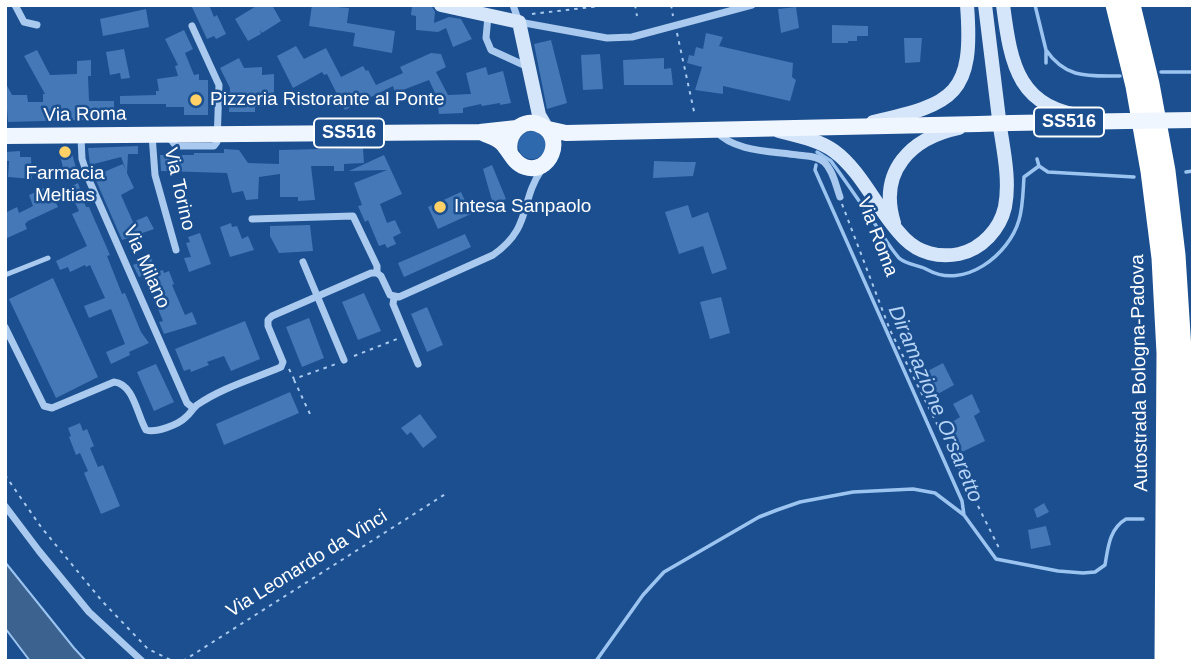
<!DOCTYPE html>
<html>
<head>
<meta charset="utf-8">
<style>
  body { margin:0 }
  #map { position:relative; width:1198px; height:666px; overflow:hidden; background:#1b4f8f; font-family:Arial,sans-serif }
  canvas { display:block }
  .frame { position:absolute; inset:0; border:7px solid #fff; pointer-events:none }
</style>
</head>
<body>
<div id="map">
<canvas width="1198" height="666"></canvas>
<div class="frame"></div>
</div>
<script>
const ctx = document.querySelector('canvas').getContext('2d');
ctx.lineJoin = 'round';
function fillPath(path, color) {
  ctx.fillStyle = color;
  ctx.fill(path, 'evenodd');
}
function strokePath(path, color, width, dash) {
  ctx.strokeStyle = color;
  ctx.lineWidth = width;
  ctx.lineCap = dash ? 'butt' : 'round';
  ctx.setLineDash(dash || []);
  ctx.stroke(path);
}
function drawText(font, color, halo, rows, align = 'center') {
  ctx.font = font + ' Arial,sans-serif';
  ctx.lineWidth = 5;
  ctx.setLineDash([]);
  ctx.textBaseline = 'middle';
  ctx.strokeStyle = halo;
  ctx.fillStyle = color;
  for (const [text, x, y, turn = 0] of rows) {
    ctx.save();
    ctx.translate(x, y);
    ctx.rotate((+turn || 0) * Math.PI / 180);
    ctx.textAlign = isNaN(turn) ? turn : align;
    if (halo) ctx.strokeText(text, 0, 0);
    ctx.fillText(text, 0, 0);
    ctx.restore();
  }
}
fillPath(new Path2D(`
  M518 145a14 14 0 1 1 28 0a14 14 0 1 1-28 0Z`), '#2e69ad');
const water = new Path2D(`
  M5 562 74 648 86 661H30L5 628Z`);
fillPath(water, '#3c6290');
strokePath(water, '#9cc4f0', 2);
strokePath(new Path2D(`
  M1035 5 1046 50V63
  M1046 50C1066 79 1088 76 1120 76
  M1161 72H1193
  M817 152 831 161C847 183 862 205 877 227 884 237 891 249 899 258 906 265 920 265 928 270 964 290 1009 255 1019 220 1023 207 1023 191 1024 177L1039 166
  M1037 159 1039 166 1048 172 1134 177
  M816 165 815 170 962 501 964 515 996 559 1058 571 1083 573 1095 572 1105 565C1108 548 1109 529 1126 519H1143
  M1186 172 1193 171
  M596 661 643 595 664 572 759 517 777 510 800 502 853 492 913 489 935 493 964 515`), '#9cc4f0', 3.5);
fillPath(new Path2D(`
  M191 5H209L214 17 217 15 226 34 216 39 214 36 207 39Z
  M258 5H272L281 21 262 33 260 30 261 34 248 41 235 19Z
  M312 5 349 8 347 23 395 31 392 53 353 46 355 33 309 26Z
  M412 6 432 7 435 12 434 23 449 17 461 19 472 39 453 47 446 28 438 32 416 30V16L411 15Z
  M796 7 799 28 781 33 778 9Z
  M146 9 149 27 103 36 100 19Z
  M832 25 868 26V36H857V41H848V43H832Z
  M184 30 193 49 185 53 194 75 199 74V80H208V115H184V107H166V104H120V96L156 95V91H159L157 79 178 76 175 66 178 65 165 39Z
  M706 33 723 37 719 46 793 63 792 77 796 80 790 101 723 86V94L695 90 702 67 687 63 689 55 694 56 696 47 703 49Z
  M904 38H922L920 62 905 63Z
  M551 40 567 103 547 109 534 44Z
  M296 46 304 59 326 48 341 77 363 66 366 71 368 70 376 85 403 73 400 67 431 53 441 54 446 67 436 72 448 95 471 94 466 73 486 67 488 75 503 71 511 103 500 105V103L482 106 481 104 463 108V113L439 114 437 97 429 80 395 93 393 86 345 110 327 74 324 75 322 72 293 88 277 56Z
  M124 49 130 78 121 79 120 73 110 75 106 52Z
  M37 50 50 75 77 74V61L91 60V76H88L89 101H114V119L8 122 5 82 12 95H27L28 102H43V94H45L24 56Z
  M600 54 603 89 583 90 581 55Z
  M239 58 244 68 262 67V75L274 74V98H271V106L255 107V112H229L230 88 220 68Z
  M664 58V69L671 68 673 85H624L623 60Z
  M70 146 76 168 64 172 58 147Z
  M138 146V154H128L127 173 134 188 121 195 133 222 147 216 154 229 122 240 94 176 123 164 126 170 121 157 90 165 88 148Z
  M363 148 364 163 344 164V171H334V166H311L315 200 298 201V197H280V174L259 177 258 199 246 200 243 191 232 193 227 173 161 171 160 155H194V153H224V149L239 150 248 163 279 164V150Z
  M20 151V157H31L32 179 8 177 9 161H5V152Z
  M384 155 402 194 380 204 387 223 395 220 401 233 393 237 396 244 387 248 385 244 379 246 368 220 365 222 358 206 362 205 354 183 387 170 349 171Z
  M654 161 686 162H696L693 176 653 178Z
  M492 165 506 199 493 204 483 169Z
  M78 183 86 207H89L110 255 107 256 122 294 125 293 141 332 149 343 129 352 130 355 111 364 106 352 125 344 111 309 89 318 84 306 105 298 90 265 86 267 85 265 70 272 68 267 60 270 56 261 87 246 72 214 79 211 68 188Z
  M44 188 48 197 52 195 58 207 28 221 25 224 27 229 5 239V213L17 207 19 213 33 206 29 195Z
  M461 192 471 214 438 229 428 207Z
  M688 205 692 218 708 212 727 269 712 274 703 246 679 254 665 212Z
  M231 223 232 227 237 226 242 239 248 236 254 250 230 257 220 227Z
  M310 225 313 251 279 253 270 236V226Z
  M200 233 211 264 189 272 184 258 191 257 186 243 190 242 188 237Z
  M465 234 471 247 404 277 398 263Z
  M151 258 157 272 163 270 164 273 169 271 174 284 172 285 185 315 192 312 197 324 164 334 159 322 163 321 144 275 139 277 133 265Z
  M53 278 98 377 56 398 9 299Z
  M364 293 381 331 358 340 342 302Z
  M721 297 730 333 710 339 700 302Z
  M427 307 443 345 427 352 411 314Z
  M309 318 324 358 302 367 286 327Z
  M245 321 260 359 231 371 224 356 207 362 209 365 191 372 190 369 184 371 175 349Z
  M943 363 954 385 936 395 924 373Z
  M156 364 174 402 154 411 137 372Z
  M290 392 299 413 224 445 216 424Z
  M972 394 980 412 974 416 985 441 962 452 949 424 960 417 953 404Z
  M420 414 437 437 423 448 411 432 407 435 401 428Z
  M80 423 83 431 87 429 94 446 90 448 98 467 103 465 120 506 101 514 84 473 88 471 80 453 76 455 69 437 71 436 68 428Z
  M1044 503 1049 512 1037 518 1034 509Z
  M1046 526 1051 545 1031 549 1028 530Z`), '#4478b7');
strokePath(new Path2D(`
  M635 5 637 16
  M671 5 673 16
  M532 14 609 5
  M677 33 695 116
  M842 204 890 330 999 548
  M354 356 397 339
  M289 369 294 379 336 364
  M294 380 310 414
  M5 475 41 527 102 601 148 649 173 661
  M183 661 447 493`), '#a9c9ee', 2, [3.5, 5]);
strokePath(new Path2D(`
  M5 275 48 258`), '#a9c9ee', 5);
strokePath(new Path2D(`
  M15 5 24 22 37 25
  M513 5 519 22 607 38 632 37 752 5
  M488 16 486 38 491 50 528 67
  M716 131C734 152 772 151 798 155 807 156 818 156 824 162 833 170 836 186 840 197
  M152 135 155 175 176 250
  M168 136 176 146H214L217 142 219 85 192 26
  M81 137 82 159 89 180 187 403 193 408
  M252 219 353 216 377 266V273
  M303 262 344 360
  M394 298 393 304 418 364
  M5 327 44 406 52 408 114 382C134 384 137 415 146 430 156 433 178 425 186 417 190 414 192 409 197 405 221 388 253 379 281 367L283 362 268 326V320L272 316 371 273H377L381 276 390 295 399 297 493 255C533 227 519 202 542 169
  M5 506 39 551 89 612 142 661`), '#a9c9ee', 7);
strokePath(new Path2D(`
  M441 5 519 22 539 115 546 127
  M1003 5C1011 66 1018 110 1091 117
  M873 122C955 104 974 94 967 5
  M779 131C798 136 819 140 834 151 863 172 879 214 905 239 919 253 939 258 959 254 982 249 1000 229 1005 207 1010 181 1004 153 1000 127 995 87 990 46 985 5
  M894 223C878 171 911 138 959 128`), '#d6e6fa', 14);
strokePath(new Path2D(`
  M1011 123 1127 121
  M548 129 566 133 978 124
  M483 133C489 136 497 138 502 143 510 151 513 163 525 167 550 175 565 138 542 126 523 115 506 134 510 153
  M5 136 480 132 517 128`), '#f0f6ff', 16);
strokePath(new Path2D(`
  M1115 5 1135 86 1150 171 1161 258 1166 353 1164 661
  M1131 5 1150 84 1166 171 1176 255 1182 350V661`), '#fff', 19);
strokePath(new Path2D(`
  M1127 121 1193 120
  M978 124 1011 123`), '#f0f6ff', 16);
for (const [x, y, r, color] of [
  [196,100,7,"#ffd166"],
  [65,152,7,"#ffd166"],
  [440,207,7,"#ffd166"]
]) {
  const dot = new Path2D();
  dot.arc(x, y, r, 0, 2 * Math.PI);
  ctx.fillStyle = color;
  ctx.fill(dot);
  strokePath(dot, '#1b4f8f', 2.5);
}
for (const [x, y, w] of [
  [1069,122,70],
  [349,133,70]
]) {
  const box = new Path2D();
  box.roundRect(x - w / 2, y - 14.5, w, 29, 5);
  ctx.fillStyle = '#1b4f8f';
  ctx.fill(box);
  strokePath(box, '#fff', 2);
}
drawText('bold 18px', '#fff', null, [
  ["SS516",1069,122],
  ["SS516",349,133]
]);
drawText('19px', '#fff', '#1b4f8f', [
  ["Pizzeria Ristorante al Ponte",210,100],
  ["Farmacia",65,174,"center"],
  ["Meltias",65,196,"center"],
  ["Intesa Sanpaolo",454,207]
], 'left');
drawText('19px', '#fff', '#1b4f8f', [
  ["Via Roma",85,115,-1],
  ["Via Torino",179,189,77],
  ["Via Roma",877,237,69],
  ["Via Milano",146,267,66],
  ["Autostrada Bologna-Padova",1140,373,-91],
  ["Via Leonardo da Vinci",307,564,-32]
]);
drawText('italic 21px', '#b5d3f5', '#1b4f8f', [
  ["Diramazione Orsaretto",935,404,67]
]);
</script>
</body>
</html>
